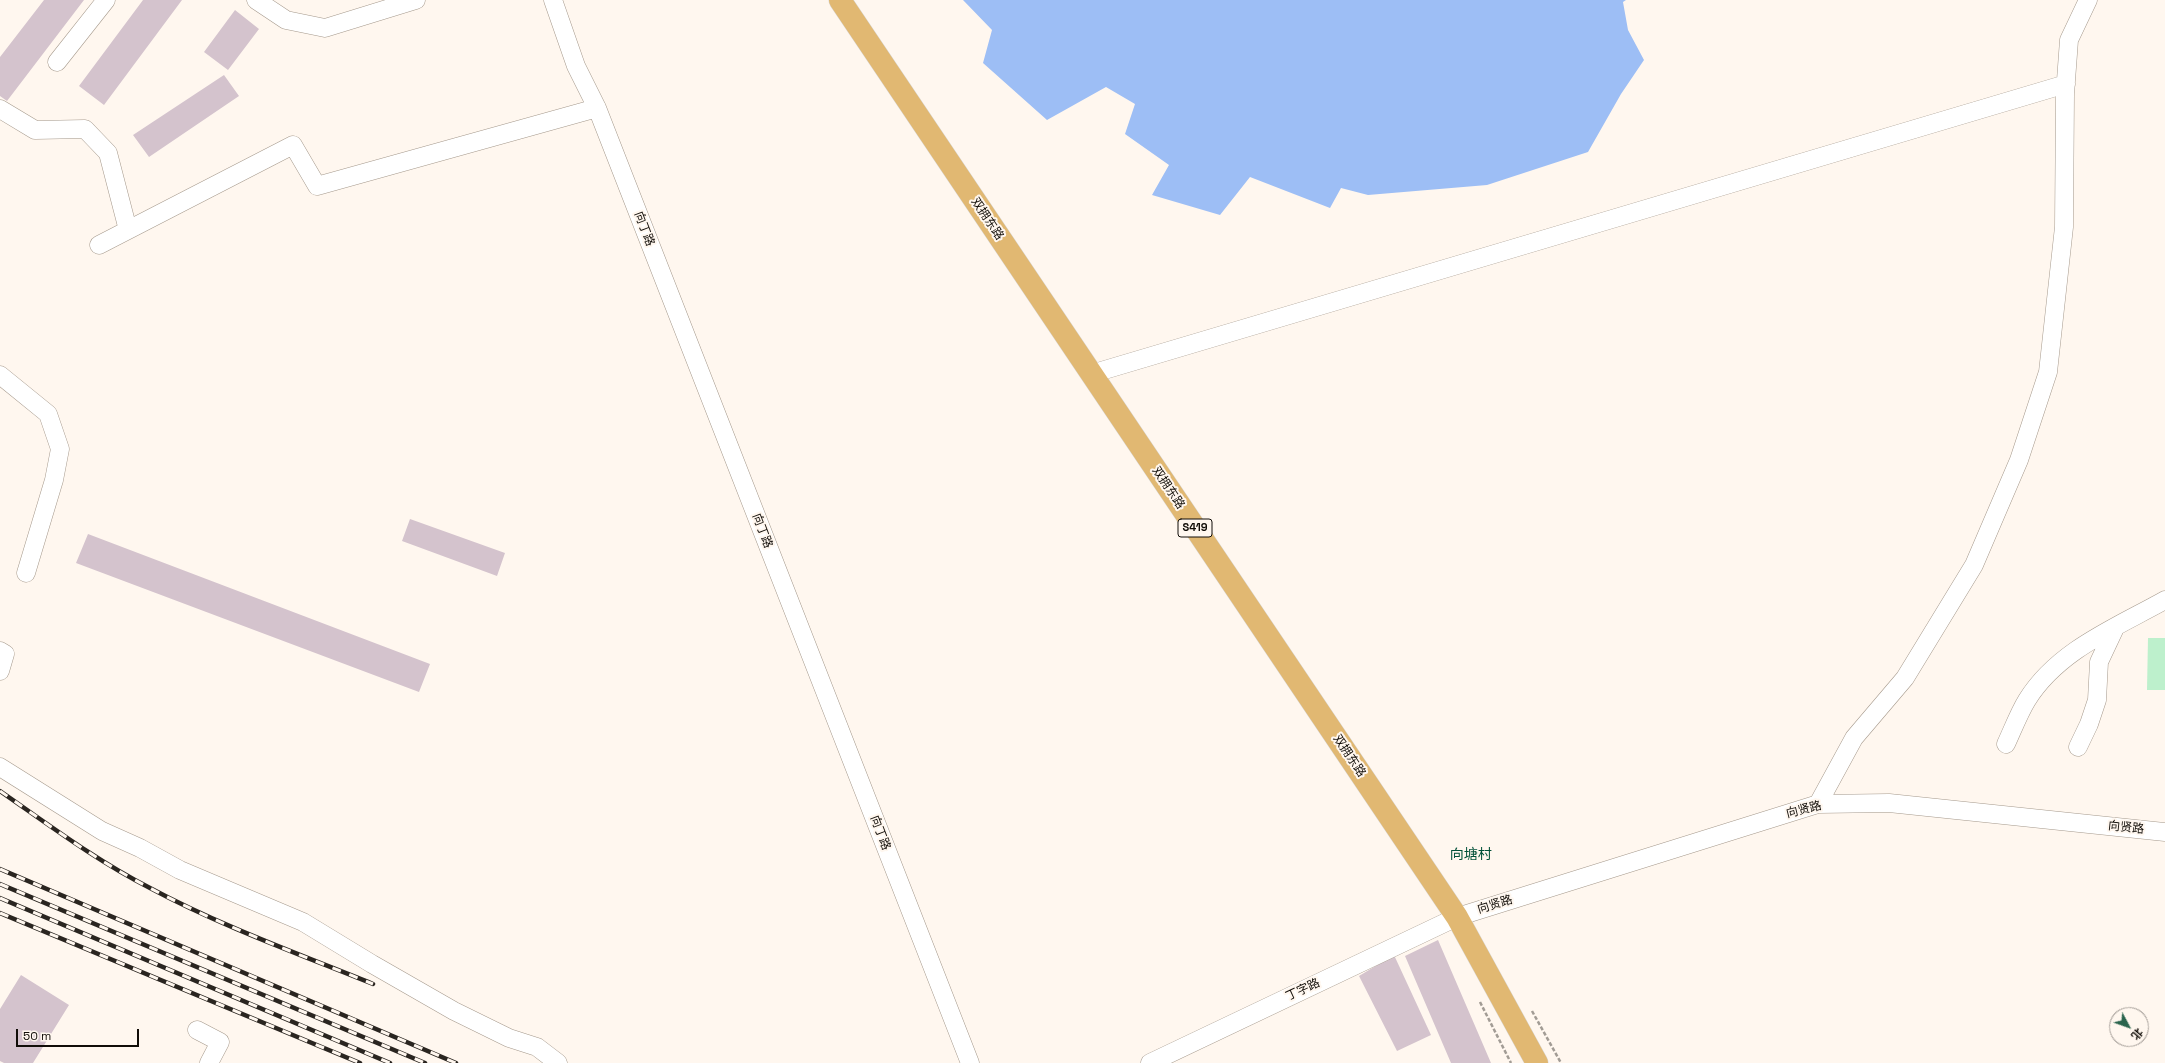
<!DOCTYPE html>
<html>
<head>
<meta charset="utf-8">
<style>
  body { margin:0 }
  #map { position:relative; width:2165px; height:1063px; overflow:hidden; background:#fff7ef; font-family:"Space Grotesk","Noto Sans SC",sans-serif }
  canvas { display:block }
  .north { position:absolute; left:2109px; top:1007px; width:40px; height:40px; box-sizing:border-box; background:#fff7ef; border:1px solid #a09993; border-radius:50%; rotate:131deg; font-size:11px; font-weight:700; line-height:16px; text-align:center; color:#110d08 }
  .north::after { content:''; display:block; margin:auto; width:14px; height:18px; background:#2a644d; clip-path:polygon(50% 0,100% 100%,50% 72%,0 100%) }
  .scale { position:absolute; left:16px; top:1029px; width:123px; height:18px; box-sizing:border-box; border:2px solid #110d08; border-top:0; padding-left:5px; font-size:12px; line-height:14px; white-space:nowrap; color:#110d08; -webkit-text-stroke:3px #fff7ef; paint-order:stroke }
</style>
</head>
<body>
<div id="map">
<canvas width="2165" height="1063"></canvas>
<div class="north">北</div>
<div class="scale">50 m</div>
</div>
<script>
const ctx = document.querySelector('canvas').getContext('2d');
ctx.lineJoin = 'round';
function fillPath(path, color) {
  ctx.fillStyle = color;
  ctx.fill(path, 'evenodd');
}
function strokePath(path, color, width, dash) {
  ctx.strokeStyle = color;
  ctx.lineWidth = width;
  ctx.lineCap = dash ? 'butt' : 'round';
  ctx.setLineDash(dash || []);
  ctx.stroke(path);
}
function drawText(font, color, halo, rows, align = 'center') {
  ctx.font = font + ' "Space Grotesk","Noto Sans SC",sans-serif';
  ctx.lineWidth = 4;
  ctx.setLineDash([]);
  ctx.textBaseline = 'middle';
  ctx.strokeStyle = halo;
  ctx.fillStyle = color;
  for (const [text, x, y, turn = 0] of rows) {
    ctx.save();
    ctx.translate(x, y);
    ctx.rotate((+turn || 0) * Math.PI / 180);
    ctx.textAlign = isNaN(turn) ? turn : align;
    if (halo) ctx.strokeText(text, 0, 0);
    ctx.fillText(text, 0, 0);
    ctx.restore();
  }
}
fillPath(new Path2D(`
  M2148 638H2165V690H2147Z`), '#bdf0cc');
fillPath(new Path2D(`
  M963 0H1626L1623 2 1628 30 1644 60 1621 94 1588 152 1487 185 1368 195 1341 188 1330 208 1250 177 1220 215 1152 195 1169 165 1125 134 1135 104 1106 87 1047 120 983 63 992 30Z`), '#9dbef5');
fillPath(new Path2D(`
  M44 0H84L7 101 0 96V57Z
  M143 0H182L104 105 79 86Z
  M235 10 259 29 228 70 204 52Z
  M224 75 239 96 149 157 133 135Z
  M410 519 505 553 497 576 402 541Z
  M88 534 430 664 419 692 76 563Z
  M1438 940 1491 1063H1451L1405 956Z
  M1394 955 1431 1035 1397 1051 1359 976Z
  M21 975 69 1005 33 1063H4L0 1061V1009Z`), '#d4c3cd');
const minor = new Path2D(`
  M256 0 286 20 325 28 416 0
  M553 0 576 66 597 108 970 1063
  M57 62 106 0
  M0 109 35 130 85 129 108 153 128 230
  M99 245 293 145 317 186 597 108
  M1091 374 2066 84
  M0 375 48 414 60 449 54 480 26 573
  M0 651 5 654 0 671
  M2006 744C2013 729 2019 713 2027 700 2058 650 2117 627 2165 600
  M2078 747 2089 724 2097 700 2099 662 2115 628
  M0 767 102 831 140 848 180 870 303 922 372 964 454 1011 509 1038 537 1047 558 1063
  M1818 804 1854 738 1905 678 1974 565 2019 460 2048 372 2064 227 2065 94 2069 40 2088 0
  M197 1030 220 1042 209 1063
  M1150 1063 1457 917 1818 804 1889 803 2165 832`);
const major = new Path2D(`
  M840 0 1457 917 1537 1063`);
strokePath(minor, '#a5998c', 19);
strokePath(major, '#d9d8d7', 23);
strokePath(new Path2D(`
  M1480 1002 1511 1063
  M1532 1011 1561 1063`), '#a29c95', 2.5, [4, 2]);
strokePath(minor, '#fff', 18);
strokePath(major, '#e1b872', 22);
const rail = new Path2D(`
  M0 791C49 825 97 861 150 888 221 926 299 954 373 984
  M0 869 456 1063
  M0 884 425 1063
  M0 898 390 1063
  M0 913 360 1063`);
strokePath(rail, '#2a2520', 4.5);
strokePath(rail, '#fff7ef', 3, [9]);
for (const [x, y, w] of [
  [1195,528,34]
]) {
  const box = new Path2D();
  box.roundRect(x - w / 2, y - 9, w, 18, 3);
  ctx.fillStyle = '#fff7ef';
  ctx.fill(box);
  strokePath(box, '#110d08', 1);
}
drawText('bold 11px', '#110d08', null, [
  ["S419",1195,528]
]);
drawText('12px', '#110d08', '#fff7ef', [
  ["双拥东路",987,219,56],
  ["向丁路",644,229,69],
  ["双拥东路",1168,488,56],
  ["向丁路",762,531,69],
  ["双拥东路",1349,756,56],
  ["向贤路",1804,810,-14],
  ["向贤路",2126,828,6],
  ["向丁路",880,833,69],
  ["向贤路",1495,905,-17],
  ["丁字路",1303,990,-25]
]);
drawText('14px', '#005038', '#fff7ef', [
  ["向塘村",1471,855]
]);
</script>
</body>
</html>
